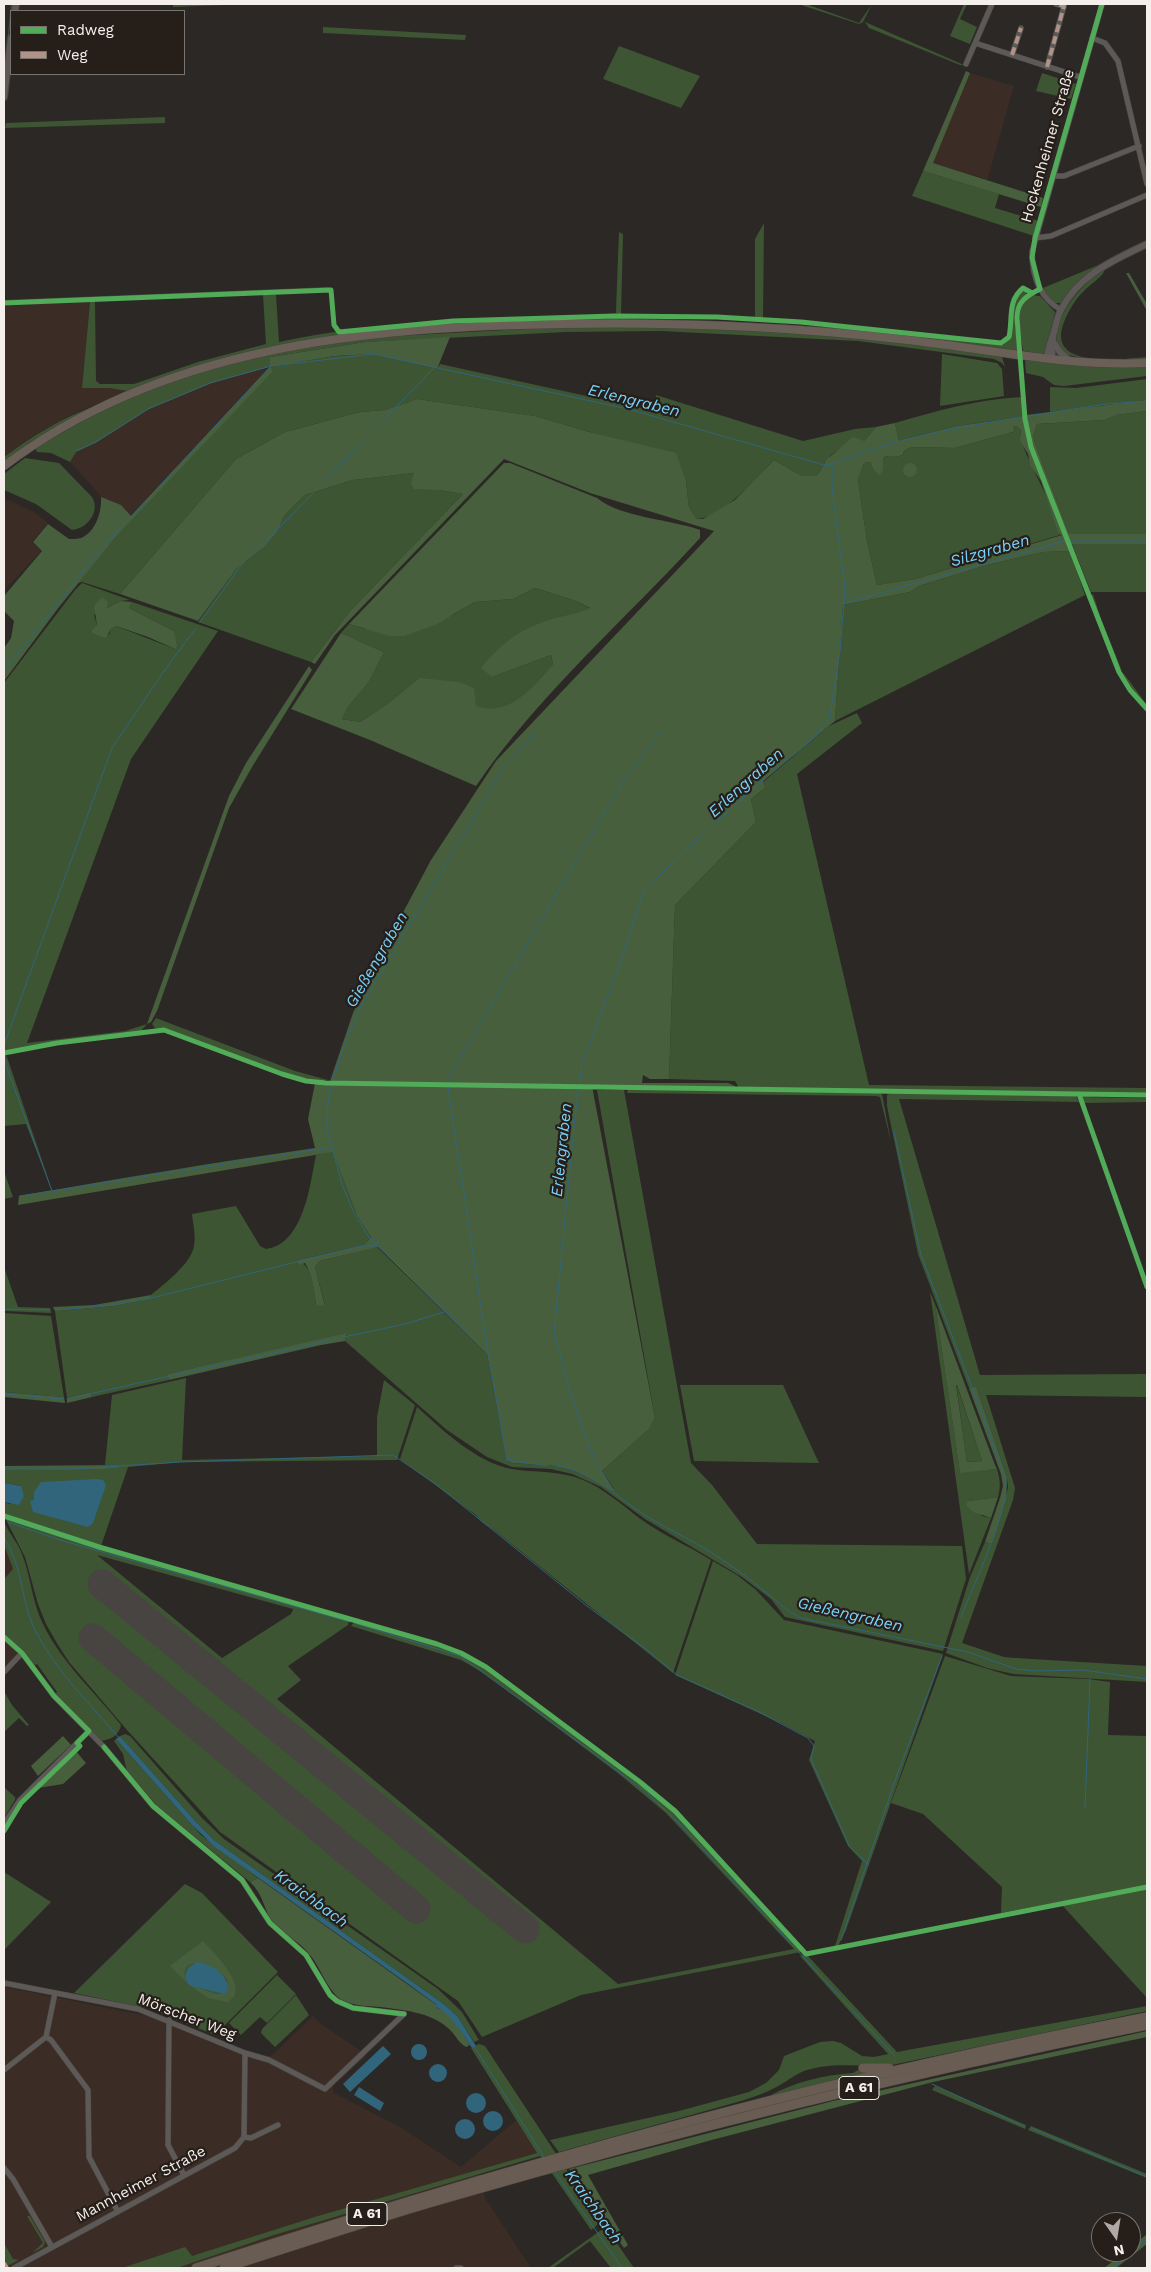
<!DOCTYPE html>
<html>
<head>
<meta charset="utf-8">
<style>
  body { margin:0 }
  #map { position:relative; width:1151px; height:2272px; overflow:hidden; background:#2c2826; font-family:"Work Sans",sans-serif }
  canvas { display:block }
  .frame { position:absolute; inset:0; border:5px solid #f5efeb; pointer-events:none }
  .legend { position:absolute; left:10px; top:10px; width:175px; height:65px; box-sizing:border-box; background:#261e19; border:1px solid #79726d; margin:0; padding:6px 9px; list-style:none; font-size:15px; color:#f5efeb }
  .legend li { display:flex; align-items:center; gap:10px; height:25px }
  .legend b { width:25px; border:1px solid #79726d }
  .north { position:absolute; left:1091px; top:2212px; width:50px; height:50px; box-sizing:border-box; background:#261e19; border:1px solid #79726d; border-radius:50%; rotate:167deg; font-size:14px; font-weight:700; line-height:20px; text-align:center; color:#f5efeb }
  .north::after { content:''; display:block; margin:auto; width:18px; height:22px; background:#afa9a6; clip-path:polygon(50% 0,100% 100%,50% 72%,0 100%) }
</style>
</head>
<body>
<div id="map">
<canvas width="1151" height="2272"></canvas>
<div class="frame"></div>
<ul class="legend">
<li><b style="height:6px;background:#51ab58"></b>Radweg</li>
<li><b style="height:6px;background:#af9288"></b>Weg</li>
</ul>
<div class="north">N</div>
</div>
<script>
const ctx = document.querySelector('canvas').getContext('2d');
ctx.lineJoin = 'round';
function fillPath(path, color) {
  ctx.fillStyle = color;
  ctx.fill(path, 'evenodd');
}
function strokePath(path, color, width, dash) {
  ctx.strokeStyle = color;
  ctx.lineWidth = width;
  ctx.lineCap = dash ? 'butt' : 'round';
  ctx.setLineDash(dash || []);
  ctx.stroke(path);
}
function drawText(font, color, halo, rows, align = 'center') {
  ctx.font = font + ' "Work Sans",sans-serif';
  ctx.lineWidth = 4.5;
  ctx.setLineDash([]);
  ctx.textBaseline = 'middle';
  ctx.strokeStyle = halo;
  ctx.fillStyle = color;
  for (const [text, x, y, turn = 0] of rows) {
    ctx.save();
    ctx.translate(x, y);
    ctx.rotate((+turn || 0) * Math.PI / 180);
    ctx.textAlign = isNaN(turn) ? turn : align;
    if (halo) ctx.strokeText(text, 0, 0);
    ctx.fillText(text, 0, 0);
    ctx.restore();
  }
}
fillPath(new Path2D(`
  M970 73 1014 86 987 181 983 178 932 163Z
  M88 301 90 302 82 388H109L127 391 68 416 27 440 4 457V306Z
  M270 367 131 516 103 501 99 494 70 462 76 452 97 442 148 409 212 383Z
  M4 498 34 512 48 523 32 542 41 551 4 591Z
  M4 1545 13 1569 4 1579Z
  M4 1638 21 1653 4 1669Z
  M4 1987 147 2016 249 2058 271 2056 313 2016 321 2024 367 2055 333 2086 334 2093 400 2127 461 2167 516 2120 538 2153 478 2170 485 2198 531 2268H4Z`), '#3b2d25');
fillPath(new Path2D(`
  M11 4H13L4 74Z
  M173 4H252L173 7Z
  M798 4H806L859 23 872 4 863 22 859 24Z
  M964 4H967L960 19 977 27 970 44 950 36Z
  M865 22 964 65H960L869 28Z
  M323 27 466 35 465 40 323 33Z
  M619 46 700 76 681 108 603 79Z
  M1042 73 1076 84 1071 99 1036 91Z
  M165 117V123L5 128 6 123Z
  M923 171 999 194 995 208 1038 221 1034 236 912 196Z
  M764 223 763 319 755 318V239Z
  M619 232 623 234 621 315 616 313V310Z
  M1101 264 1088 274 1062 303H1054L1046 295 1043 288Z
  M1105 268C1105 276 1090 284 1085 290 1075 299 1069 310 1064 322 1045 370 1121 359 1147 357V361L1086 359 1065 354 1057 346C1053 314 1082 285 1105 268Z
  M330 287 327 289 306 291 4 302V300Z
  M1022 291 1026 292V295C1009 309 1017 331 1018 351L844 331 737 324 375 331 301 341 240 354 186 369 127 391 109 388H82L90 302 95 301 96 381 100 384H134L198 362 266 344 263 295H276L279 342C371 322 469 319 564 318 711 318 857 326 1003 345 1020 332 1003 305 1022 291Z
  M1032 295 1040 296 1055 312 1046 351 1043 354 1023 351C1021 331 1012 308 1032 295Z
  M562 327 728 328 896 341 1002 357 1005 367 1002 363 994 359 858 341 661 331 566 332 365 342 270 357V367L335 356 373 354 437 369 440 364 655 411 656 395 803 441 855 429 876 427 864 441 837 451 827 458 822 468 816 476H802L774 460C756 478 724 517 697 519L689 507 686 481 593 433 535 416 417 399 385 410 360 412 285 432 236 459 120 594 82 582 78 583 116 537 272 371 269 367 212 383 149 409 97 442 76 452 70 462 51 453 37 452 35 448 113 404 189 374 280 351 376 337Z
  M942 354 997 363 1002 369 1004 396 940 406Z
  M1025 360 1084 366H1147V376L1064 386 1054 385 1043 377 1026 373Z
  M1147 379V400L1050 412V387L1076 388Z
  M1022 397 1023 417 956 426 899 441 895 423C936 411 978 399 1022 397Z
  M95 406 30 442 4 461V457C33 436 61 418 95 406Z
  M1147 411V534H1069L1037 449 1033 436 1037 424 1105 420 1116 415Z
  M1016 426 1021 430C1016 447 1056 504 1058 529L1063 534 915 579 877 585 867 541 858 480 864 463 870 462 873 469 882 472 883 458C889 454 896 458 903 455L904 451 911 447 955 448 1013 432V427Z
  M25 458 59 463 92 497C101 511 87 529 72 530L36 504 4 490V474Z
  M414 473 439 490 463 494 350 611 311 662 198 622 238 567 265 547 278 531 284 516 305 495 353 480Z
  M1072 544H1147V592H1091Z
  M1070 551 1085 595 835 721 843 605 910 592 919 586 987 565 1043 552Z
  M82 583 130 600 120 601 94 615 97 625 109 635 111 629 116 626 175 649 174 631 129 608 132 602 218 631 131 759 27 1043 125 1031 147 1024 141 1031 126 1034 36 1045 4 1051V683L75 590Z
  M535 588 576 601 591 609 492 677 551 655 553 664C538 683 516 710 489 710 476 710 434 685 419 678L386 705 360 722 342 719 348 707 369 682 384 652 341 633 349 624 365 629 453 615 475 602 513 599Z
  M1093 594 1101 619 1122 671 1147 705V708C1119 676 1106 635 1091 596Z
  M857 713 862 723 797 774 869 1085 1147 1088V1094L739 1088 735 1081 669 1079 675 905 756 822 751 799 765 788 763 782 829 726Z
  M156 1018 295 1071 328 1080H308L277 1070 180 1034 155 1028 152 1024Z
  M5 1054 7 1057 52 1190 26 1124 4 1126V1055Z
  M628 1089 880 1093 882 1094 891 1142 880 1097 876 1096 627 1093Z
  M597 1090H624L691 1463 712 1485 757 1544 962 1546 966 1579 943 1651 785 1617 771 1599 742 1577 645 1519 601 1487 572 1474 551 1469 512 1467 487 1457 447 1430 345 1341 347 1334 167 1374 169 1380 92 1397 91 1392 67 1398 55 1311 114 1306 151 1298V1295C164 1284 191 1264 194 1246 196 1236 193 1224 192 1214L236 1206 260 1246 266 1249C304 1244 310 1184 316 1155L333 1151 357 1216 371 1237 364 1245 298 1260C314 1268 314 1289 316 1305H325L315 1267 320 1261 377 1247 487 1354 507 1460 512 1463 557 1466 576 1471 614 1489 602 1471 649 1429 655 1418Z
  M890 1093 1076 1096 1079 1102 899 1099 980 1375 1147 1374V1397L986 1395 1015 1488 1013 1500 962 1643 1004 1657 1016 1658 1147 1666V1682L1013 1674 987 1668 946 1653 970 1577 985 1542 991 1544 1008 1488 1007 1477 976 1386 969 1388 918 1254 887 1106V1095Z
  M1083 1097 1147 1098V1102L1084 1103Z
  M4 1171 13 1197 4 1199Z
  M4 1267 18 1307 50 1308 51 1313 4 1311Z
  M930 1292 935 1304 960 1472 997 1469C1000 1479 1001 1487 998 1497L968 1501 982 1516 991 1518 969 1574Z
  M4 1313 51 1316 64 1397 4 1392Z
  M186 1378 182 1460 377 1456V1417L384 1380 415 1405 397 1460 182 1462 128 1467 101 1546 4 1515V1502L10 1504 21 1486 4 1483V1470L117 1468 118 1465H105L112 1395Z
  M956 1383 982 1461 967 1462Z
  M680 1385H783L819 1463 694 1461Z
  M417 1407C443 1430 475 1462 512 1469 535 1473 560 1470 583 1480 605 1489 623 1506 642 1520 664 1536 689 1546 711 1560L673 1673 494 1530 483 1523 476 1515 400 1459Z
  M5 1518 98 1548 349 1619 348 1625 288 1666 301 1680 277 1699 618 1984 794 1949 666 1813 619 1774 507 1690 482 1672 461 1660 351 1626 355 1621 452 1651 484 1667 669 1807 801 1952 581 1995 482 2037 458 2001 220 1832 127 1730 69 1662 58 1645 46 1624 38 1604 25 1557ZM97 1555 293 1609V1610L291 1614 222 1658Z
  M4 1520C7 1532 18 1542 22 1554 31 1577 32 1602 43 1624 61 1662 95 1692 121 1725 119 1736 111 1739 101 1741L54 1695 57 1692 37 1664 33 1666 25 1652 4 1634V1579L13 1569 4 1545Z
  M713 1561 737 1575 756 1590 784 1620 943 1654 846 1930 838 1946H835L862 1861 848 1846 809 1760 815 1741 781 1723 675 1675Z
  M945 1656 1011 1676 1088 1679 1110 1682 1108 1735 1147 1736V1886L1001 1913 1002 1887 923 1814 891 1803Z
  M4 1691 12 1705 29 1725 27 1726 19 1718 4 1732Z
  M125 1734 130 1736 202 1818 224 1839 438 1989 462 2012 479 2040 474 2042 458 2017 445 2005 214 1840 197 1823 120 1736Z
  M116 1739 201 1835 258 1878 250 1882 157 1806 127 1772 123 1754 114 1741Z
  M4 1787 15 1797V1800L4 1818Z
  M4 1872 51 1902 4 1950Z
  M185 1884 202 1893 278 1972 215 2035 151 2009 74 1993Z
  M1147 1889V1998L1062 1905Z
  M807 1955 897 2052 1147 2006V2011L892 2065C863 2068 836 2061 807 2070 797 2073 789 2080 780 2085 768 2092 754 2097 741 2101L559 2152 550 2140 679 2111 749 2092 766 2083 779 2070 784 2056 820 2042 833 2041 841 2043 862 2056 874 2057 888 2054 800 1956Z
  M277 1975 296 1994 267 2023 260 2017 241 2035 229 2023Z
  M296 1995 309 2015 275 2047 261 2033 262 2029Z
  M479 2044 485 2046 601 2222 591 2230 540 2156 274 2235 177 2268H122L185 2247 192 2256 318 2216 537 2153 471 2048Z
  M858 2070 873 2071 769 2096C795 2082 823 2075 853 2073Z
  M935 2086 1026 2125 1025 2129 932 2090Z
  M1031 2126 1147 2174V2178L1028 2130Z
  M27 2216H30L45 2242 43 2247 32 2253 43 2243Z
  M604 2228 607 2229 634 2268H611L590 2241 553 2268H548Z
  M4 2243 13 2259 19 2260 7 2266 4 2261Z`), '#3d5532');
fillPath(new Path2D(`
  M966 71 970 73 933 163 1043 198 1041 207 923 171Z
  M1126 273H1129L1147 304V311Z
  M450 337 437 369 373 354 335 356 270 367 273 371 116 537 59 607 4 681V648L11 638 14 621 4 611V596L42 551 33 542 48 524 69 539C72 539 78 539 81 538 96 532 102 511 101 497L121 505 131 516 270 367V357L365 342Z
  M417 399 535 416 593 433 676 453 686 481 689 507 697 519H703L735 500 774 460 802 476H816L822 468 827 458C837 453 843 444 853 437L864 441 876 427 895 423 899 441 956 426 1023 417 1032 453 1070 551 1043 552 987 565 919 586 910 592 843 605 835 721 763 781 765 788 751 799 756 822 675 905 669 1079H650L643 1075 642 1083H728L735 1086 736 1089 592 1086 655 1418 649 1429 602 1471 614 1490 613 1491 576 1471 557 1466 512 1463 507 1460 487 1354 378 1247 320 1261 315 1267 325 1306 316 1305C314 1290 313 1276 305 1263L299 1265 298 1260 364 1245 371 1237 357 1216 333 1152 18 1205 19 1196C117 1179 216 1162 315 1148L308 1119 315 1083 329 1084 353 1013 375 965 431 860 496 761 714 531 590 493 504 459 335 635 315 664 311 662 350 611 463 494 439 490 414 489 411 484 414 473 353 480 305 495 284 516 278 531 265 547 238 567 198 621 120 594 236 459 285 432 360 412 385 410ZM1016 426 1021 430 1020 441 1028 454 1030 465 1041 481 1058 532 1062 535 915 579 877 585 867 541 858 480 864 463 870 462 873 469 880 475 883 470V458C888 454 896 458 903 455L904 451 911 447 955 448 1013 432V427Z
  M1147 400V411L1116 415 1105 420 1037 424 1033 436 1037 449 1069 534H1147V544H1069L1033 450 1026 415Z
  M504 463H510L597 498C622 518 670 519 700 530V538C625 620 539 694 476 786L370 740 291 709 341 633 384 652 369 682 348 707 342 719 360 722 386 705 419 678 459 682 474 688 476 706C508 718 534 687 553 664L551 655 492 677 481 668C500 644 520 629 549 620 562 616 578 614 590 608L576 601 535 588 513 599 475 602 435 625 404 636H389L349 624Z
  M903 470a7 7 0 1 1 14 0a7 7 0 1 1-14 0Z
  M102 597 108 602 107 608 120 601 132 602 129 608 174 631 177 646 175 649 148 637 116 626 111 629 106 638 92 633V630L97 625 94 606Z
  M309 666 312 670 252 767 229 808 157 1011 151 1022 147 1024 229 796 246 763Z
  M151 1295V1298L114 1306 55 1311 53 1307 94 1305Z
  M935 1304 995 1465 997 1469 960 1473ZM956 1385H957L982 1461 967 1462Z
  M347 1333 345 1341 321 1345 169 1380 167 1374Z
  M976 1386 1007 1477 1006 1499 991 1544 985 1542 1000 1498 1003 1486 1001 1474 969 1388Z
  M4 1392 64 1397 65 1403 4 1397Z
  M91 1392 92 1397 67 1403V1398Z
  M119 1465 117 1468 105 1469 4 1470V1466Z
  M998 1497 991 1518 973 1512 966 1505 968 1501Z
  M63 1736 71 1745 38 1776 31 1766Z
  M75 1750 86 1763 63 1784 38 1788Z
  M258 1878 438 2006 437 2008C451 2011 462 2033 470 2045L466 2047 463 2045C457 2040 454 2033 448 2028 431 2012 402 2010 380 2007 369 2006 352 2006 342 2000 327 1991 321 1967 309 1954 299 1940 279 1933 270 1918 263 1905 262 1893 250 1882Z
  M203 1941C214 1953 253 1990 227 2002L208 1998 188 1984 216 1994H224L228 1991 227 1979C216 1965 177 1951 186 1982L170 1966Z
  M1147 2031V2037L933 2082 708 2141 588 2175 628 2245 624 2248 569 2169 833 2101Z
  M1147 2234V2244L1116 2268H1104L1125 2252H1131V2247Z`), '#475f3c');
fillPath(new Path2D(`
  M97 1479 103 1480 106 1485 93 1523 88 1527 33 1512 30 1501 34 1500V1492L41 1482Z
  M4 1483 21 1486 24 1496 19 1505 4 1502Z
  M120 1736 197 1823 214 1840 445 2005 458 2017 476 2046 472 2048C462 2033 451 2014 435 2006L437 2005 411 1986 215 1847 193 1826 116 1739Z
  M197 1962C212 1964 229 1975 228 1991L224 1994 191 1986 187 1983 185 1977 188 1968Z
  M411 2052a8 8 0 1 1 16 0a8 8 0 1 1-16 0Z
  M383 2046 391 2054 350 2092 343 2084Z
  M429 2073a9 9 0 1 1 18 0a9 9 0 1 1-18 0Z
  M359 2087 384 2103 380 2111 354 2095Z
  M466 2103a10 10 0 1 1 20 0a10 10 0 1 1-20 0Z
  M483 2121a10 10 0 1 1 20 0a10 10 0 1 1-20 0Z
  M455 2129a10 10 0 1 1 20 0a10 10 0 1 1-20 0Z`), '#31657c');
strokePath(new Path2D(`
  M1029 416 1106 404 1147 401
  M76 451 96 442 148 409 210 383 271 366 373 354 628 409 824 465 832 464V487L845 589 840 651 830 716C819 739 794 753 776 769 731 807 689 848 646 888L641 898 624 952 582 1064 575 1116 554 1333 571 1395 583 1429 596 1463 613 1490
  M833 464C893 438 959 427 1023 417
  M842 604 1065 541H1147
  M200 622 242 564 286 521 434 368
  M4 671 100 550 270 367
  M536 733 506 764 498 777 361 1006C345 1043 325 1088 327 1129L342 1184 353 1211 368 1236 488 1353 507 1460 548 1466
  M4 1045 112 748 164 671 196 628
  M4 1056 8 1071 52 1191 332 1147
  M894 1132 921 1255 981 1411 1006 1481C1009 1511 973 1586 961 1617
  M20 1196 51 1191
  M4 1309 50 1310
  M57 1310 114 1305 151 1298 361 1246H376
  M344 1337 405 1324 444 1312
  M488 1353 447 1081 605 811 625 779 662 730
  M4 1394 63 1399
  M67 1399 336 1339
  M556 1466C589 1470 610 1491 636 1509 660 1526 687 1537 712 1553 731 1565 750 1579 767 1593 779 1603 787 1611 801 1618L968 1652 1016 1669 1037 1671 1083 1670 1147 1679
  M4 1469H74L181 1462 393 1455 437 1485 587 1606 647 1650 677 1675 757 1711 808 1738 814 1746 811 1759 849 1846 868 1864
  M8 1522 60 1540 350 1622
  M4 1538C23 1566 21 1603 36 1632 57 1672 90 1704 119 1738
  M357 1624 460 1656 603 1760 646 1792 683 1827 895 2056
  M1085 1808 1090 1679
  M841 1940 897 1775 942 1656
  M474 2046 544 2157
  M932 2084 1025 2127
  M1031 2128 1147 2177
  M555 2172 622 2268
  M1112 2268 1147 2239`), '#31657c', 1);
strokePath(new Path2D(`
  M102 1584 525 1929
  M93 1638 416 1909`), '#484442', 29);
const minor = new Path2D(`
  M1092 38 1105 43 1118 61 1147 184
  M975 43 1080 77
  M1012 55 1021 28
  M966 64 992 4
  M1047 67 1064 6 1056 4
  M1053 176H1064L1139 146
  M1035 238 1051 236 1147 195
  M1061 310C1040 298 1032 276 1032 252L1102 4
  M4 1637 22 1653 54 1696 104 1747 153 1806 242 1880 270 1923 306 1955 330 1995 337 2001 353 2008 404 2014
  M4 1672 22 1653
  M4 1824 20 1800 89 1731
  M4 1983 138 2009 245 2053 269 2060 325 2089 404 2014
  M169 2020 168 2145 184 2175
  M46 2037 51 2040 88 2090 89 2157 117 2210
  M4 2070 46 2037 55 1993
  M244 2137 245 2053
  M4 2168 13 2179 52 2247
  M14 2268 235 2148 244 2137 251 2138 278 2125
  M456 2268H461`);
const tertiary = new Path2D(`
  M15 11 16 4
  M4 97 11 38
  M1054 343 1060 352 1069 360
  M1047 358C1048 348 1051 341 1054 332 1056 325 1057 317 1061 310 1078 275 1114 260 1147 244
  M1047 358 1052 354 1053 336`);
const primary = new Path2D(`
  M4 466C163 346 367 327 560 324 670 322 779 326 889 338 975 346 1061 367 1147 363`);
const motorway = new Path2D(`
  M863 2068H889
  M196 2268C375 2210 555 2156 737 2109 873 2074 1010 2044 1147 2017
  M224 2268C297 2245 370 2220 443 2199 676 2131 910 2073 1147 2025`);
strokePath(minor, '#4a4543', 6);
strokePath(tertiary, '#4a4543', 8);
strokePath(primary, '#4a4543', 9);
strokePath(motorway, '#4a4543', 10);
strokePath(minor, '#5c5957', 5);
strokePath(tertiary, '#5c5957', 6);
strokePath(primary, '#6b6058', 8);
strokePath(motorway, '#695c52', 9);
strokePath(new Path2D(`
  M1012 55 1021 28
  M1047 67 1064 6 1056 4
  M4 2263 7 2268`), '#af9288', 4, [8, 4]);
strokePath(new Path2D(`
  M1102 4 1035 238 1032 258 1040 289C1026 296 1017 302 1017 318L1025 419 1031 447 1119 672 1130 690 1147 709
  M4 303 331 290 334 325 339 332 453 321 614 316 717 317 801 322 1001 343 1009 337C1013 319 1007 301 1023 288L1032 293
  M4 1053 57 1043 164 1030 282 1074 306 1081 326 1083 1147 1095
  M1079 1094 1147 1287
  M4 1516 99 1547 437 1644 461 1653 486 1667 640 1782 675 1811 806 1954 1147 1887
  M4 1637 22 1653 54 1696 89 1731 77 1743 80 1746 21 1803 4 1831
  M104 1747 153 1806 242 1880 270 1923 306 1955 330 1995 337 2001 353 2008 404 2014`), '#51ab58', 5);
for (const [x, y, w] of [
  [859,2088,40],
  [367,2214,40]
]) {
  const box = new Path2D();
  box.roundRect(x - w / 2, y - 11.5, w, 23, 4);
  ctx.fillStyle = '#261e19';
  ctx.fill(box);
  strokePath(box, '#f5efeb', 1);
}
drawText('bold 14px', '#f5efeb', null, [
  ["A 61",859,2088],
  ["A 61",367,2214]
]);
drawText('15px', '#f5efeb', '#261e19', [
  ["Hockenheimer Straße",1048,146,-74],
  ["Mörscher Weg",187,2017,21],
  ["Mannheimer Straße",141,2184,-28]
]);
drawText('italic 16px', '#79d1f9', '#261e19', [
  ["Erlengraben",634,401,14],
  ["Silzgraben",990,551,-16],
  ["Erlengraben",746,783,-42],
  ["Gießengraben",377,960,-60],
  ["Erlengraben",562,1150,-84],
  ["Gießengraben",850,1615,13],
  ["Kraichbach",311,1899,36],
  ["Kraichbach",593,2207,55]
]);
</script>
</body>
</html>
